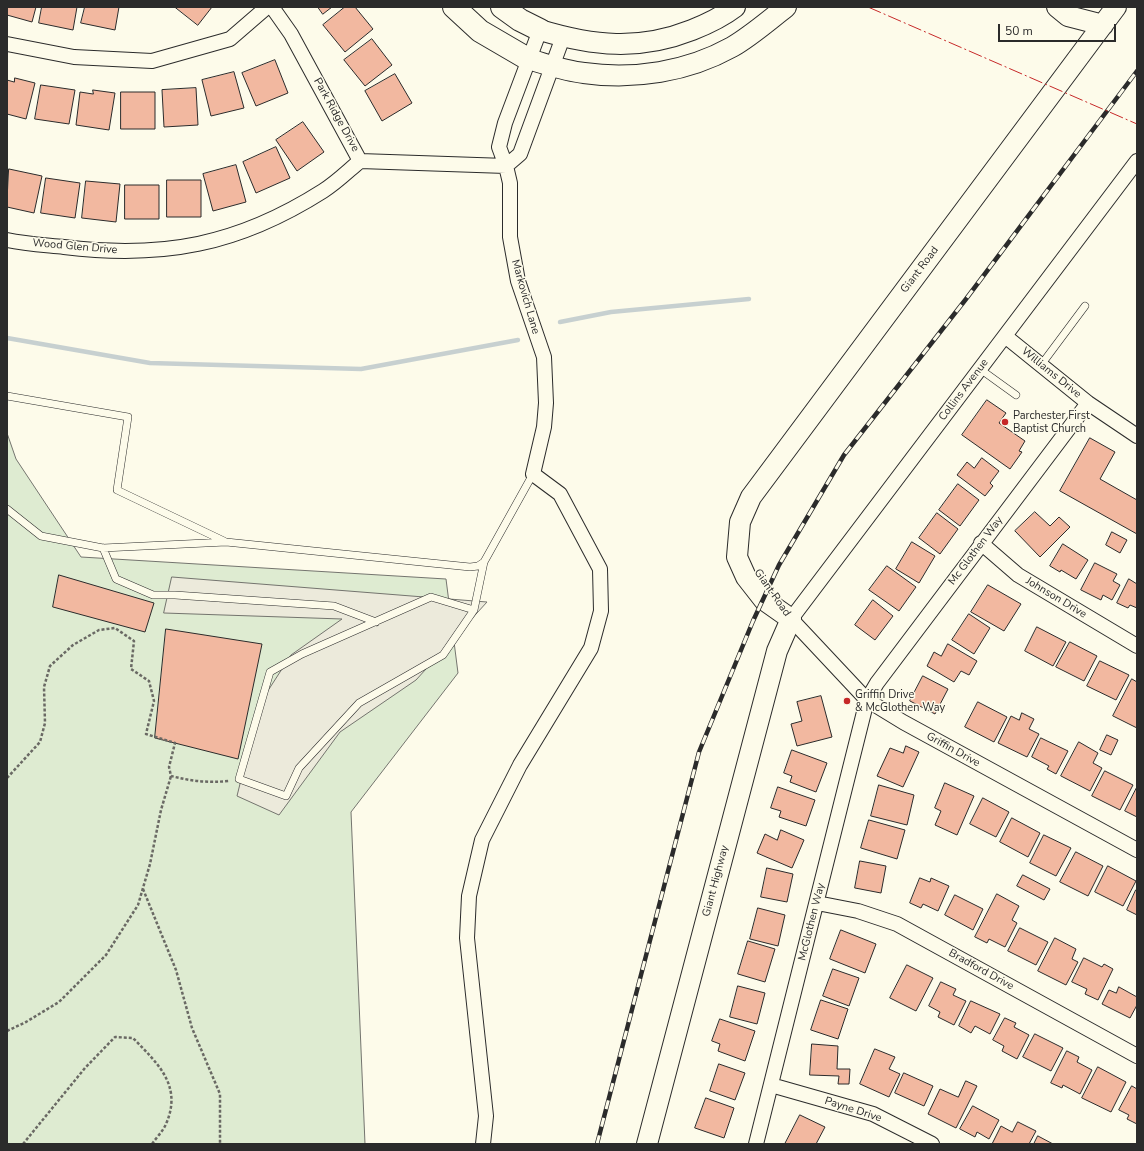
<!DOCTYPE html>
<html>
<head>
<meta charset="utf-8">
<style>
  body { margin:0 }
  #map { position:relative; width:1144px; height:1151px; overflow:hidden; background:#fdfbea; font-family:"Nunito Sans",sans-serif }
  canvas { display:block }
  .frame { position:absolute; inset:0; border:8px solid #2b2b2b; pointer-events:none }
  .scale { position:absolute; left:998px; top:24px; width:118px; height:18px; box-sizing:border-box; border:2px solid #2b2b2b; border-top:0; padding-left:5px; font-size:12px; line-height:14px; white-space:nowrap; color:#2b2b2b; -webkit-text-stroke:3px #fdfbea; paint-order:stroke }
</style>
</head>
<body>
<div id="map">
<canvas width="1144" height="1151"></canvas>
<div class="frame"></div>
<div class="scale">50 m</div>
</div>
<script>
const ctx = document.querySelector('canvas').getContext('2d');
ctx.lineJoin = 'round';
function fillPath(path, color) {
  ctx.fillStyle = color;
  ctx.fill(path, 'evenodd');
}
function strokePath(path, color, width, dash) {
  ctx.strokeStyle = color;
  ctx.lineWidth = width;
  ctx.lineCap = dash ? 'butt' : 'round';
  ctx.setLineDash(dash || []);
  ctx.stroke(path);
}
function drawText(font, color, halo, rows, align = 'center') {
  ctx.font = font + ' "Nunito Sans",sans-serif';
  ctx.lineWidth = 3;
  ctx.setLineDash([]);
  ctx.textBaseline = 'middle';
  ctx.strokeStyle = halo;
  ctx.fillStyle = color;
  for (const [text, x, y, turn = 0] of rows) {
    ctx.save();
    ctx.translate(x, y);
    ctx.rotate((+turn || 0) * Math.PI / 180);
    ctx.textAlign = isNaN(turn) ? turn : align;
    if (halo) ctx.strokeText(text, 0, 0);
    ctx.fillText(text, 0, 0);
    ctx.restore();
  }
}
const green = new Path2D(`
  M7 433 16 459 81 557 446 579 458 673 351 812 365 1144H7Z`);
fillPath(green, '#deebd1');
strokePath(green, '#74746e', 1);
const parking = new Path2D(`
  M172 577 487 602 416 680 340 732 279 815 237 796 260 703 291 655 342 619 164 613Z`);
fillPath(parking, '#eceadb');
strokePath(parking, '#74746e', 1);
strokePath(new Path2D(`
  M560 322 611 312 749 299
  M7 338 150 363 361 369 518 340`), '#c7d0d0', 4.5);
const building = new Path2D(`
  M7 7H36L32 22 7 15Z
  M42 7H77L73 30 39 23Z
  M85 7H119L115 30 81 23Z
  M175 7H212L198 25Z
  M318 7H332L323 14Z
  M345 7H355L373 29 345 52 323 25Z
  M372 39 392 65 365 86 344 60Z
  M275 60 288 93 256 106 242 73Z
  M234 72 244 108 211 116 202 80Z
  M395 74 412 103 382 121 365 91Z
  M15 78 35 83 26 119 7 114V80L14 82Z
  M41 85 75 90 69 124 35 119Z
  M196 88 198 125 164 127 162 90Z
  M93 90 115 93 109 130 76 125 80 92 93 94Z
  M121 92H155V129H121Z
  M303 122 324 152 297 171 276 140Z
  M276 147 290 178 256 193 243 162Z
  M236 165 246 202 213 211 203 174Z
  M9 169 42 176 34 213 7 207Z
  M46 178 80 183 75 218 41 213Z
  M167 180H201V217H167Z
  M86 181 120 184 116 222 82 218Z
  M125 185H159V219H125Z
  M987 400 1006 413 999 423 1025 441 1019 451 1022 452 1010 469 962 435Z
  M1090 438 1115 452 1100 479 1137 500V534L1060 491Z
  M982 458 999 471 990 483 993 486 985 496 957 475 967 462 974 468Z
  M958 484 979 500 960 526 939 510Z
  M1035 512 1050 526 1059 517 1070 527 1040 557 1015 531Z
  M937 513 958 529 940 554 919 538Z
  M1112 532 1127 540 1120 553 1106 545Z
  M912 542 935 556 919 583 896 569Z
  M1063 544 1088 560 1076 579 1061 570 1060 572 1050 566Z
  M1095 563 1117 574 1113 581 1120 585 1112 600 1103 595 1101 600 1081 590Z
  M887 566 916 587 899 611 869 590Z
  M59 575 154 603 145 632 53 607Z
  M1129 579 1137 584V608L1130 605 1128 608 1117 603Z
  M988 585 1021 604 1004 631 971 612Z
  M873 600 893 616 875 640 855 625Z
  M969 614 990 628 974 654 952 640Z
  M1037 627 1066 642 1053 666 1025 651Z
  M166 629 262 644 238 759 155 738Z
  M1070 642 1097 656 1084 681 1056 667Z
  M948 644 977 661 969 675 961 671 954 682 927 666 934 652 941 656Z
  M1100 661 1129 675 1116 700 1087 686Z
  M923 676 948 689 935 714 910 701Z
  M1132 679 1137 682V728L1113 716Z
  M821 696 832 737 797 746 791 724 802 721 797 702Z
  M978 702 1007 717 994 742 965 727Z
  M1022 713 1034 719 1029 729 1039 734 1027 757 998 743 1011 716 1019 720Z
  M1107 735 1118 740 1111 755 1100 750Z
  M1041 738 1068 751 1056 774 1047 769 1049 766 1032 757Z
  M1079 742 1098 753 1093 763 1102 768 1090 791 1061 776Z
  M906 746 919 752 903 787 877 776 890 748 903 753Z
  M792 750 827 763 816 792 790 782 792 776 784 773Z
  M1105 771 1133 785 1120 810 1092 796Z
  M945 783 974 796 957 835 935 825 941 811 935 808Z
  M879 785 914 795 907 825 871 816Z
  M778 787 815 800 806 826 779 817 781 811 771 808Z
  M1137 787V817L1125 811Z
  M983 798 1009 812 996 837 970 824Z
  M1012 818 1040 833 1028 857 1000 842Z
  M869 820 905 830 897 859 861 848Z
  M781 830 804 840 792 868 757 853 765 834 777 840Z
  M1044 835 1071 848 1056 876 1030 863Z
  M1076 852 1103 866 1088 896 1060 882Z
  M860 861 886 866 881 893 855 888Z
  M1108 866 1136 881 1123 906 1095 892Z
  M767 868 793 874 787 902 761 897Z
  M1023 875 1050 889 1044 900 1017 886Z
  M920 878 930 882 931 878 949 886 938 911 923 904 921 908 910 903Z
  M1136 890H1137V915L1127 910Z
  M997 894 1019 906 1012 920 1017 923 1005 947 989 939 987 943 975 937Z
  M955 895 983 909 973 930 945 915Z
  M758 908 785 915 778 946 750 939Z
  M1020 928 1048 942 1036 965 1008 951Z
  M841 930 876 944 865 973 830 959Z
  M1055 938 1076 949 1072 959 1078 962 1066 985 1038 971Z
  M748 941 775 949 765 982 738 974Z
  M1084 958 1102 967 1104 964 1113 969 1098 1000 1085 994 1087 989 1072 982Z
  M907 965 933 978 916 1011 890 998Z
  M833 969 859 978 849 1006 823 996Z
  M941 982 956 989 953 995 966 1001 954 1025 938 1017 940 1012 929 1006Z
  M738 986 765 993 757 1024 730 1017Z
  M1119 987 1137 997V1005L1130 1018 1102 1004 1109 990 1116 993Z
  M821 1000 848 1009 838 1039 811 1030Z
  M971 1001 1000 1014 990 1034 975 1026 971 1033 959 1026Z
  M1005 1018 1016 1023 1014 1027 1029 1035 1017 1059 1002 1051 1004 1046 993 1040Z
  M720 1019 755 1031 745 1061 718 1051 720 1044 712 1041Z
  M1035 1034 1063 1048 1051 1071 1023 1057Z
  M812 1044 838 1046 837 1069H850L849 1084H838L839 1076 810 1075Z
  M875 1049 895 1057 889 1069 900 1074 889 1097 860 1084Z
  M1067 1051 1079 1057 1077 1062 1092 1070 1080 1094 1063 1085 1062 1088 1051 1083Z
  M719 1064 745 1073 735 1100 710 1091Z
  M1098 1067 1126 1082 1111 1112 1082 1098Z
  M904 1073 933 1086 924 1106 895 1093Z
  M966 1081 977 1086 956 1128 928 1114 940 1089 958 1097Z
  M1132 1086 1137 1089V1124L1127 1119 1129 1115 1119 1110Z
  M706 1098 734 1108 724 1138 695 1128Z
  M973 1106 999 1120 989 1139 977 1132 975 1137 960 1129Z
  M800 1115 825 1127 816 1144H785Z
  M1018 1122 1036 1131 1029 1144H992L1001 1126 1012 1132Z
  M1038 1136 1053 1144H1034Z`);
fillPath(building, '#f2b8a0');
strokePath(building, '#2b2b2b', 1);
const lane = new Path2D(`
  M1041 365 1085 306
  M980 369 1016 395
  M7 396 128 417 117 490 224 541
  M7 509 41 536 103 548 226 542 470 567 478 566 484 562 533 474
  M103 548 116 579 153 595H175L334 606 376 622
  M474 610 431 597 302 654 270 672 239 779 286 796 299 768 359 703 443 655 474 610 484 562`);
const street = new Path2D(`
  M272 7 291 34 360 161
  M7 44 74 57 152 61 230 39 267 7
  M360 161 506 166
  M1137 161 791 619 867 700 903 722 1137 850
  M506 166 520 154 563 37
  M7 240C26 244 45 245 64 247 163 259 238 245 323 191 336 183 348 171 360 161
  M1005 336 1088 403 1137 436
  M981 543 1018 575 1137 646
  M817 903 858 911 897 924 1137 1056
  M771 1085 873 1114 932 1144
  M483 1144 486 1116 467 938 469 896 482 840 520 765 591 648 601 611 600 569 560 494 533 474 544 427 546 403 544 357 518 281 510 237V183L506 166 499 147 505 123 540 30
  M756 1144 867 700 877 683 1088 403`);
const secondary = new Path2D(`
  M1057 7 1068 16 1103 25
  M540 30C593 46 639 51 692 30 707 24 722 17 735 7
  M528 59C546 64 565 71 584 73 634 80 687 72 732 47 751 36 768 21 786 7
  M791 619 764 600 746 577 737 557 740 522 751 497 1116 7
  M647 1144 777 651 791 619`);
const highway = new Path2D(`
  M454 7 480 31 528 59
  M502 7 520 20 540 30`);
strokePath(lane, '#2b2b2b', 8);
strokePath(street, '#2b2b2b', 16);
strokePath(secondary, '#2b2b2b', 22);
strokePath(highway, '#2b2b2b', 24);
strokePath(new Path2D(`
  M7 778 40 742 45 723 44 687 50 666 73 645 99 630 115 628 134 641 131 669 149 681 154 701 146 734 175 743 169 767 171 776C191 781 208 783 229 781
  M143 889 176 970 192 1028 220 1094V1144
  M7 1031 26 1022 59 1002 106 955 138 905 150 864 161 810 171 776
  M23 1144 85 1068 115 1037 133 1038C157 1063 183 1085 166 1124 163 1131 156 1138 152 1144`), '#6a6964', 2.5, [3, 2]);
strokePath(lane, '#fdfbea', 7);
strokePath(street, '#fdfbea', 14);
strokePath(secondary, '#fdfbea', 20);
strokePath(highway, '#fdfbea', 22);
const rail = new Path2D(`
  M597 1144 699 752 753 621 779 565 844 455 966 299 1137 71`);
strokePath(rail, '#2b2b2b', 4.5);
strokePath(rail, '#fdfbea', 3, [9]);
strokePath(new Path2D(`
  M868 7 1137 124`), '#c62828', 1, [14, 3, 2, 3]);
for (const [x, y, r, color] of [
  [1005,422,4,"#c62828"],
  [847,701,4,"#c62828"]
]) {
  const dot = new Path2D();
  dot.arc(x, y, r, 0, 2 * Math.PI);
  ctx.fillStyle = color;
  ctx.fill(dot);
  strokePath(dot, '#fdfbea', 1.5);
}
drawText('11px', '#2b2b2b', '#fdfbea', [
  ["Park Ridge Drive",336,115,61],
  ["Wood Glen Drive",75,247,5],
  ["Giant Road",920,270,-53],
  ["Markovich Lane",525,297,74],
  ["Williams Drive",1051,373,39],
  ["Collins Avenue",964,390,-53],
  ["Mc Glothen Way",976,551,-53],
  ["Giant Road",772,593,55],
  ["Johnson Drive",1056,598,31],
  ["Griffin Drive",953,750,29],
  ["Giant Highway",716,881,-75],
  ["McGlothen Way",812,922,-76],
  ["Bradford Drive",981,970,29],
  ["Payne Drive",853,1110,18]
]);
drawText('11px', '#2b2b2b', '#fdfbea', [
  ["Parchester First",1013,416],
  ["Baptist Church",1013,429],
  ["Griffin Drive",855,695],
  ["& McGlothen Way",855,708]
], 'left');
</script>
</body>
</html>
